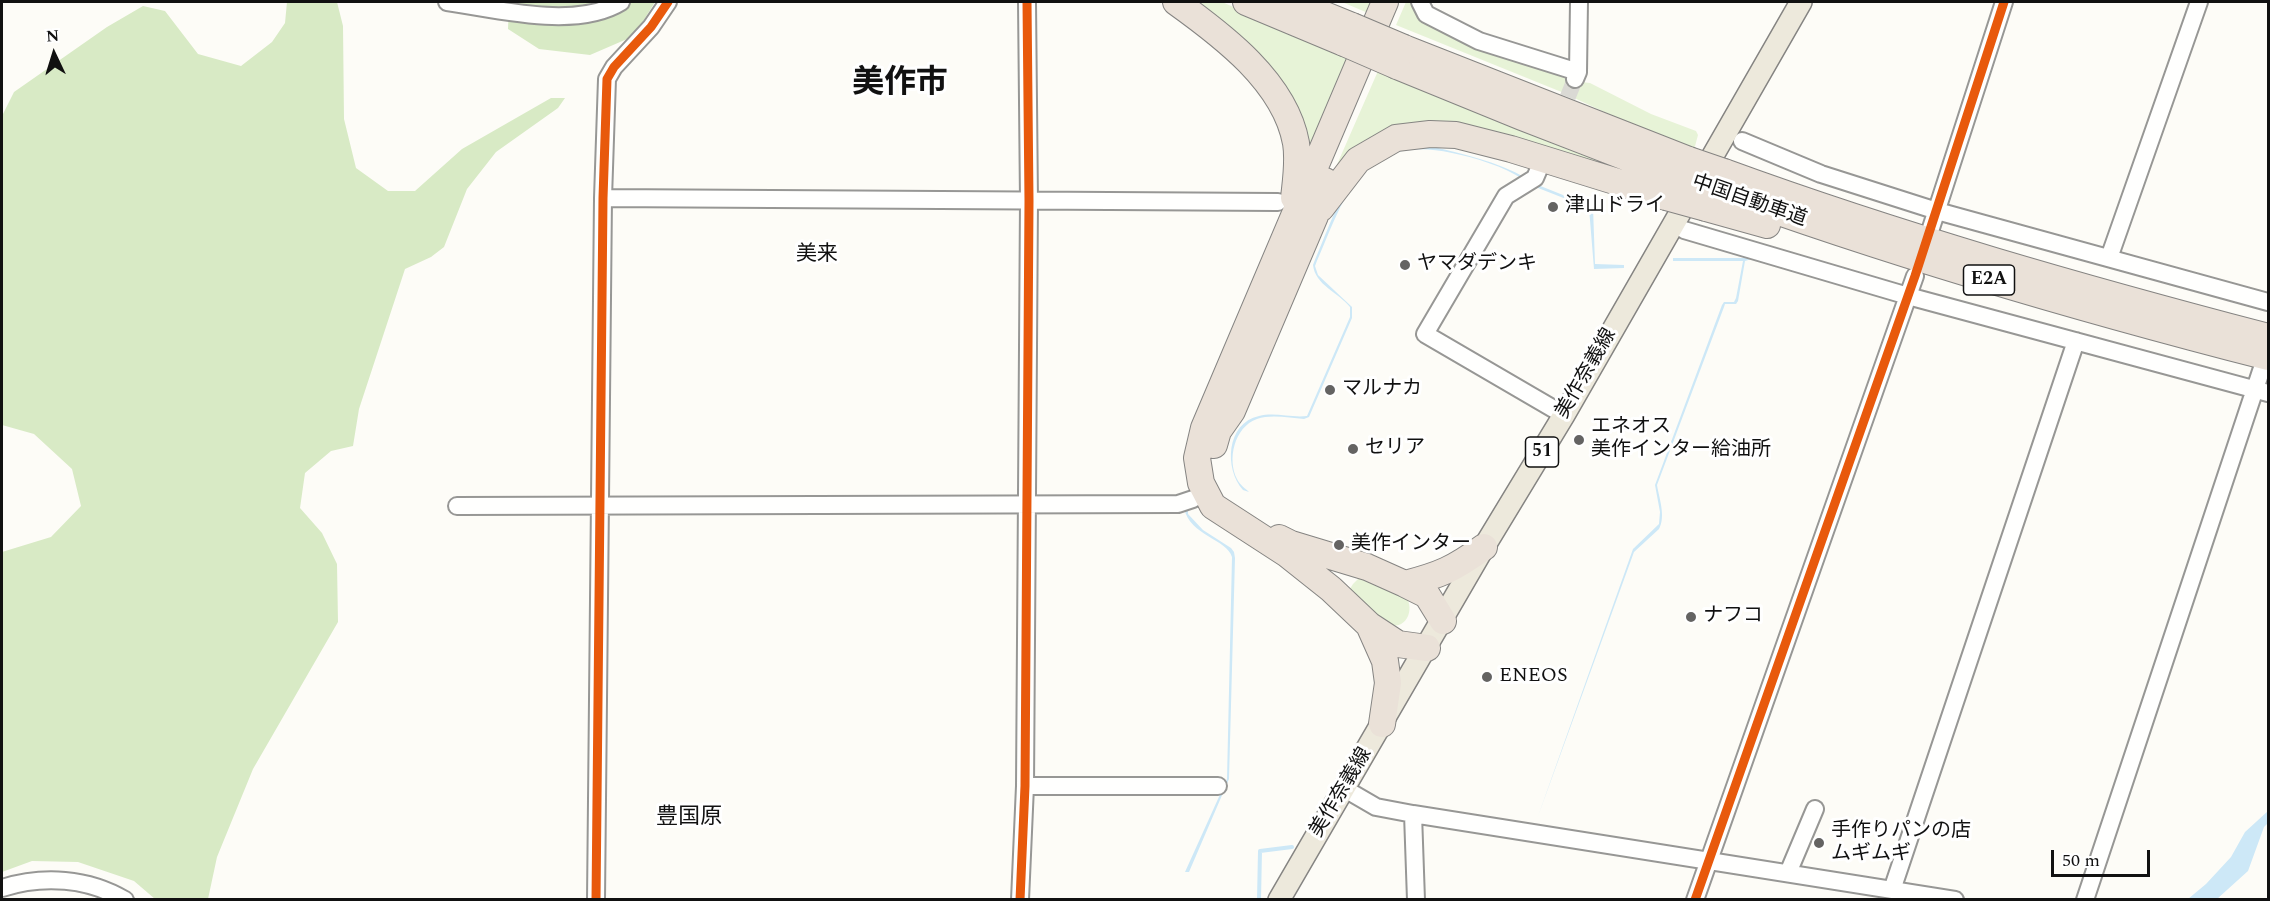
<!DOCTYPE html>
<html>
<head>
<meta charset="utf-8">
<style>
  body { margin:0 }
  #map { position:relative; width:2270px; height:901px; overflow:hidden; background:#fdfcf7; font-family:Spectral,serif }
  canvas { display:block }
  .frame { position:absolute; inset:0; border:3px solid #111; pointer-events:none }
  .north { position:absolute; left:24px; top:24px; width:60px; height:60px; -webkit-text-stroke:4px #fff; paint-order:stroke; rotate:356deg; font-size:16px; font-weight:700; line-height:24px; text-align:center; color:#111 }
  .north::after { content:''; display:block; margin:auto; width:21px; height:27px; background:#111; clip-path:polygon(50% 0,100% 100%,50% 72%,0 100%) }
  .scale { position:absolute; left:2051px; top:850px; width:99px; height:27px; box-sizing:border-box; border:3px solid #111; border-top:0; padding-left:8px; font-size:18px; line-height:21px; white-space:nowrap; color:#111; -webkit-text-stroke:4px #fff; paint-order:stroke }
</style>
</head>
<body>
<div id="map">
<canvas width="2270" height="901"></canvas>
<div class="frame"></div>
<div class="north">N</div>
<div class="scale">50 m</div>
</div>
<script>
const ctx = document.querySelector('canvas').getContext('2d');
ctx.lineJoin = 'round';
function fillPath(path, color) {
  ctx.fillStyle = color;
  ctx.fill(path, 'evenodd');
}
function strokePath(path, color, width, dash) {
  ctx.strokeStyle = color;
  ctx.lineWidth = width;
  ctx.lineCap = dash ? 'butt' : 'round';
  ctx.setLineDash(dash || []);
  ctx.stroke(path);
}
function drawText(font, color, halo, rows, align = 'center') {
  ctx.font = font + ' Spectral,"Noto Sans JP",serif';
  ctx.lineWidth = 6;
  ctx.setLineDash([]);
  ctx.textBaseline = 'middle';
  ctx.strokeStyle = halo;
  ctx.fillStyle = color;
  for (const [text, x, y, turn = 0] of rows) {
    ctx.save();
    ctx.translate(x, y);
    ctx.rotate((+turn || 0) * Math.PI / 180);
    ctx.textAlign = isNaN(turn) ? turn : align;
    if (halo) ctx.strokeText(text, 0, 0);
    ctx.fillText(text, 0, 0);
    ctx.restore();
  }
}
fillPath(new Path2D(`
  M1186 2H1222L1357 61 1303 185 1298 128Z
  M1342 2H1380L1375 16Z
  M1406 2H1415L1416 8 1566 73 1569 79 1564 93 1396 25Z
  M1378 71 1649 178 1431 127 1328 185Z
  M1581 82 1590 83 1651 114 1696 131 1698 135 1694 150 1645 131 1570 96Z
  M1361 576 1405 595C1415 608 1408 630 1388 625 1378 623 1357 600 1348 592L1353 584Z`), '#e7f3d7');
fillPath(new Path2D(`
  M287 2H337L343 26 344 119 356 168 388 191H415L462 149 551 98H565L558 108 496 152 467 189 444 247 431 257 405 269 359 409 353 446 331 451 305 473 300 508 322 533 337 564 338 622 253 769 217 857 208 899H155L134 881 78 862 32 861 2 872V552L51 537 81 506 72 469 34 434 2 425V116L14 92 107 27 143 6 165 11 198 54 241 66 272 42 285 23Z
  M509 2H655L634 36 590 55 539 49 508 29Z`), '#d8eac5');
fillPath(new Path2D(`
  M1430 146C1463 154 1496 161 1526 178L1524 180C1503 166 1476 158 1452 153 1360 133 1345 197 1315 266L1318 275 1352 307V318L1309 417 1304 419C1290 418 1271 414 1257 419 1234 427 1227 460 1237 479 1240 485 1246 489 1249 492L1243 490C1224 469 1226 423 1259 416 1275 412 1291 418 1307 416L1350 317V307C1339 293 1315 285 1313 265 1340 202 1350 149 1430 146Z
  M1538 185 1593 207 1595 264 1624 265V268L1594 269 1589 208 1533 186Z
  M1756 255 1755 258 1745 261 1738 301 1736 304H1725L1724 307 1657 485C1659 498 1666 516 1659 529L1634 552 1537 819 1633 549 1659 524 1660 512 1655 485 1722 305 1724 302H1734L1736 298 1743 261H1673V258H1742Z
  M1193 505 1194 508 1188 510V514L1203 530 1231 548 1234 552 1235 558 1229 779 1189 872H1185L1227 779 1232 557C1227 539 1190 536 1184 508Z
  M2268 811V823L2264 827 2248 871 2217 899H2188L2206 884 2231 857 2245 832Z`), '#cde8f7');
strokePath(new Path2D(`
  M1259 900 1260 851 1292 847`), '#cde8f7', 4);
strokePath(new Path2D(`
  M1541 164 1575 79`), '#dad9d4', 16, [16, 8]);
const minor = new Path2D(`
  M447 2C497 9 576 30 621 2
  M1420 2 1426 14 1479 41 1578 72
  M1575 79 1578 72 1579 2
  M1742 141 1821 174 1937 211 2268 302
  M1541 164 1535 178 1506 196 1425 334 1564 415
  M603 198 1278 202
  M1931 228 2004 2
  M1684 230 1908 296 2268 393
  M2109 258 2199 2
  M457 506 1178 504 1193 499
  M1025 786H1218
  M1345 789 1376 807 1413 814 1955 900
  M1413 814 1416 900
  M1788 873 1815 809
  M2 888C43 875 88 878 125 900
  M1892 890 2076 341
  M596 900 603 198 607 79 614 67 651 27 668 2
  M1020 900 1025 786 1029 201 1027 2
  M1695 900 1915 276
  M2085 900 2262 368`);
const major = new Path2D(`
  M1279 900 1484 547 1564 415 1801 2`);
const highway = new Path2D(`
  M1176 2C1222 35 1285 82 1296 143 1299 161 1296 180 1294 198
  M1246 2 1344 43
  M1293 2 1352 26
  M1404 48 1689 160
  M1397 66 1522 117 1680 178
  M1724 172C1902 237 2085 289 2268 337
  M1714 189C1896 255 2081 309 2268 357
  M1321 208 1358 160 1396 138 1430 134 1456 135 1511 149 1666 197
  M1706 208 1767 225
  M1214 445 1218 431 1232 411 1315 216 1325 181
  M1279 538 1291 544 1367 567 1405 584 1427 595 1443 621
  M1405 584C1440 575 1454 569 1484 547
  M1369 625 1398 644 1427 648
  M1382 724 1388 683 1385 661 1369 625 1331 589 1287 554 1213 506 1201 483 1197 458 1204 428 1385 2`);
strokePath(minor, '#979795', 20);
strokePath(major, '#858482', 24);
strokePath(highway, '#858482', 28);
strokePath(minor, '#fffffe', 16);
strokePath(major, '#ede9dc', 21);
strokePath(highway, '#eae1d8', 26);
const highwayBridge = new Path2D(`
  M1352 26 1404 48
  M1344 43 1397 66
  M1689 160 1724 172
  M1680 178 1714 189
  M1666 197 1706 208`);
strokePath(highwayBridge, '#858482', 28, []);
strokePath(highwayBridge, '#eae1d8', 26);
strokePath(new Path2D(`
  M596 900 603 198 607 79 614 67 651 27 668 2
  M1020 900 1025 786 1029 201 1027 2
  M1695 900 1915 276 2004 2`), '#e8590c', 9);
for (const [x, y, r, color] of [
  [1553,207,6,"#646362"],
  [1405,265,6,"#646362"],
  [1330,390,6,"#646362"],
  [1579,440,6,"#646362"],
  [1353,449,6,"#646362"],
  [1339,545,6,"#646362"],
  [1691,617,6,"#646362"],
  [1487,677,6,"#646362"],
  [1819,843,6,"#646362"]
]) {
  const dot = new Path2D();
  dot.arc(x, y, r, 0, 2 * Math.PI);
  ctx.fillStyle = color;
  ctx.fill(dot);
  strokePath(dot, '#fff', 2);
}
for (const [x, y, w] of [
  [1989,280,51],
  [1542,452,33]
]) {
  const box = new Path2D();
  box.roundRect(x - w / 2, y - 15, w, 30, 4.5);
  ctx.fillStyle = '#fff';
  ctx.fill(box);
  strokePath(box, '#111', 1.5);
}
drawText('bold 18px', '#111', null, [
  ["E2A",1989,280],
  ["51",1542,452]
]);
drawText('20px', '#111', '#fff', [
  ["中国自動車道",1749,202,19],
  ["美作奈義線",1587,374,-60],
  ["美作奈義線",1342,793,-59]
]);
drawText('20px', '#111', '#fff', [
  ["津山ドライ",1565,207],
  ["ヤマダデンキ",1417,265],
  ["マルナカ",1342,390],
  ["エネオス",1591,428],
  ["美作インター給油所",1591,451],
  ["セリア",1365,449],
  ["美作インター",1351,545],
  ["ナフコ",1703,617],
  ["ENEOS",1499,677],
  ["手作りパンの店",1831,832],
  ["ムギムギ",1831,855]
], 'left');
drawText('21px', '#111', '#fff', [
  ["美来",817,256]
]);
drawText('22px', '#111', '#fff', [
  ["豊国原",689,819]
]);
drawText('bold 32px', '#111', '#fff', [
  ["美作市",900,86]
]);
</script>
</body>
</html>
